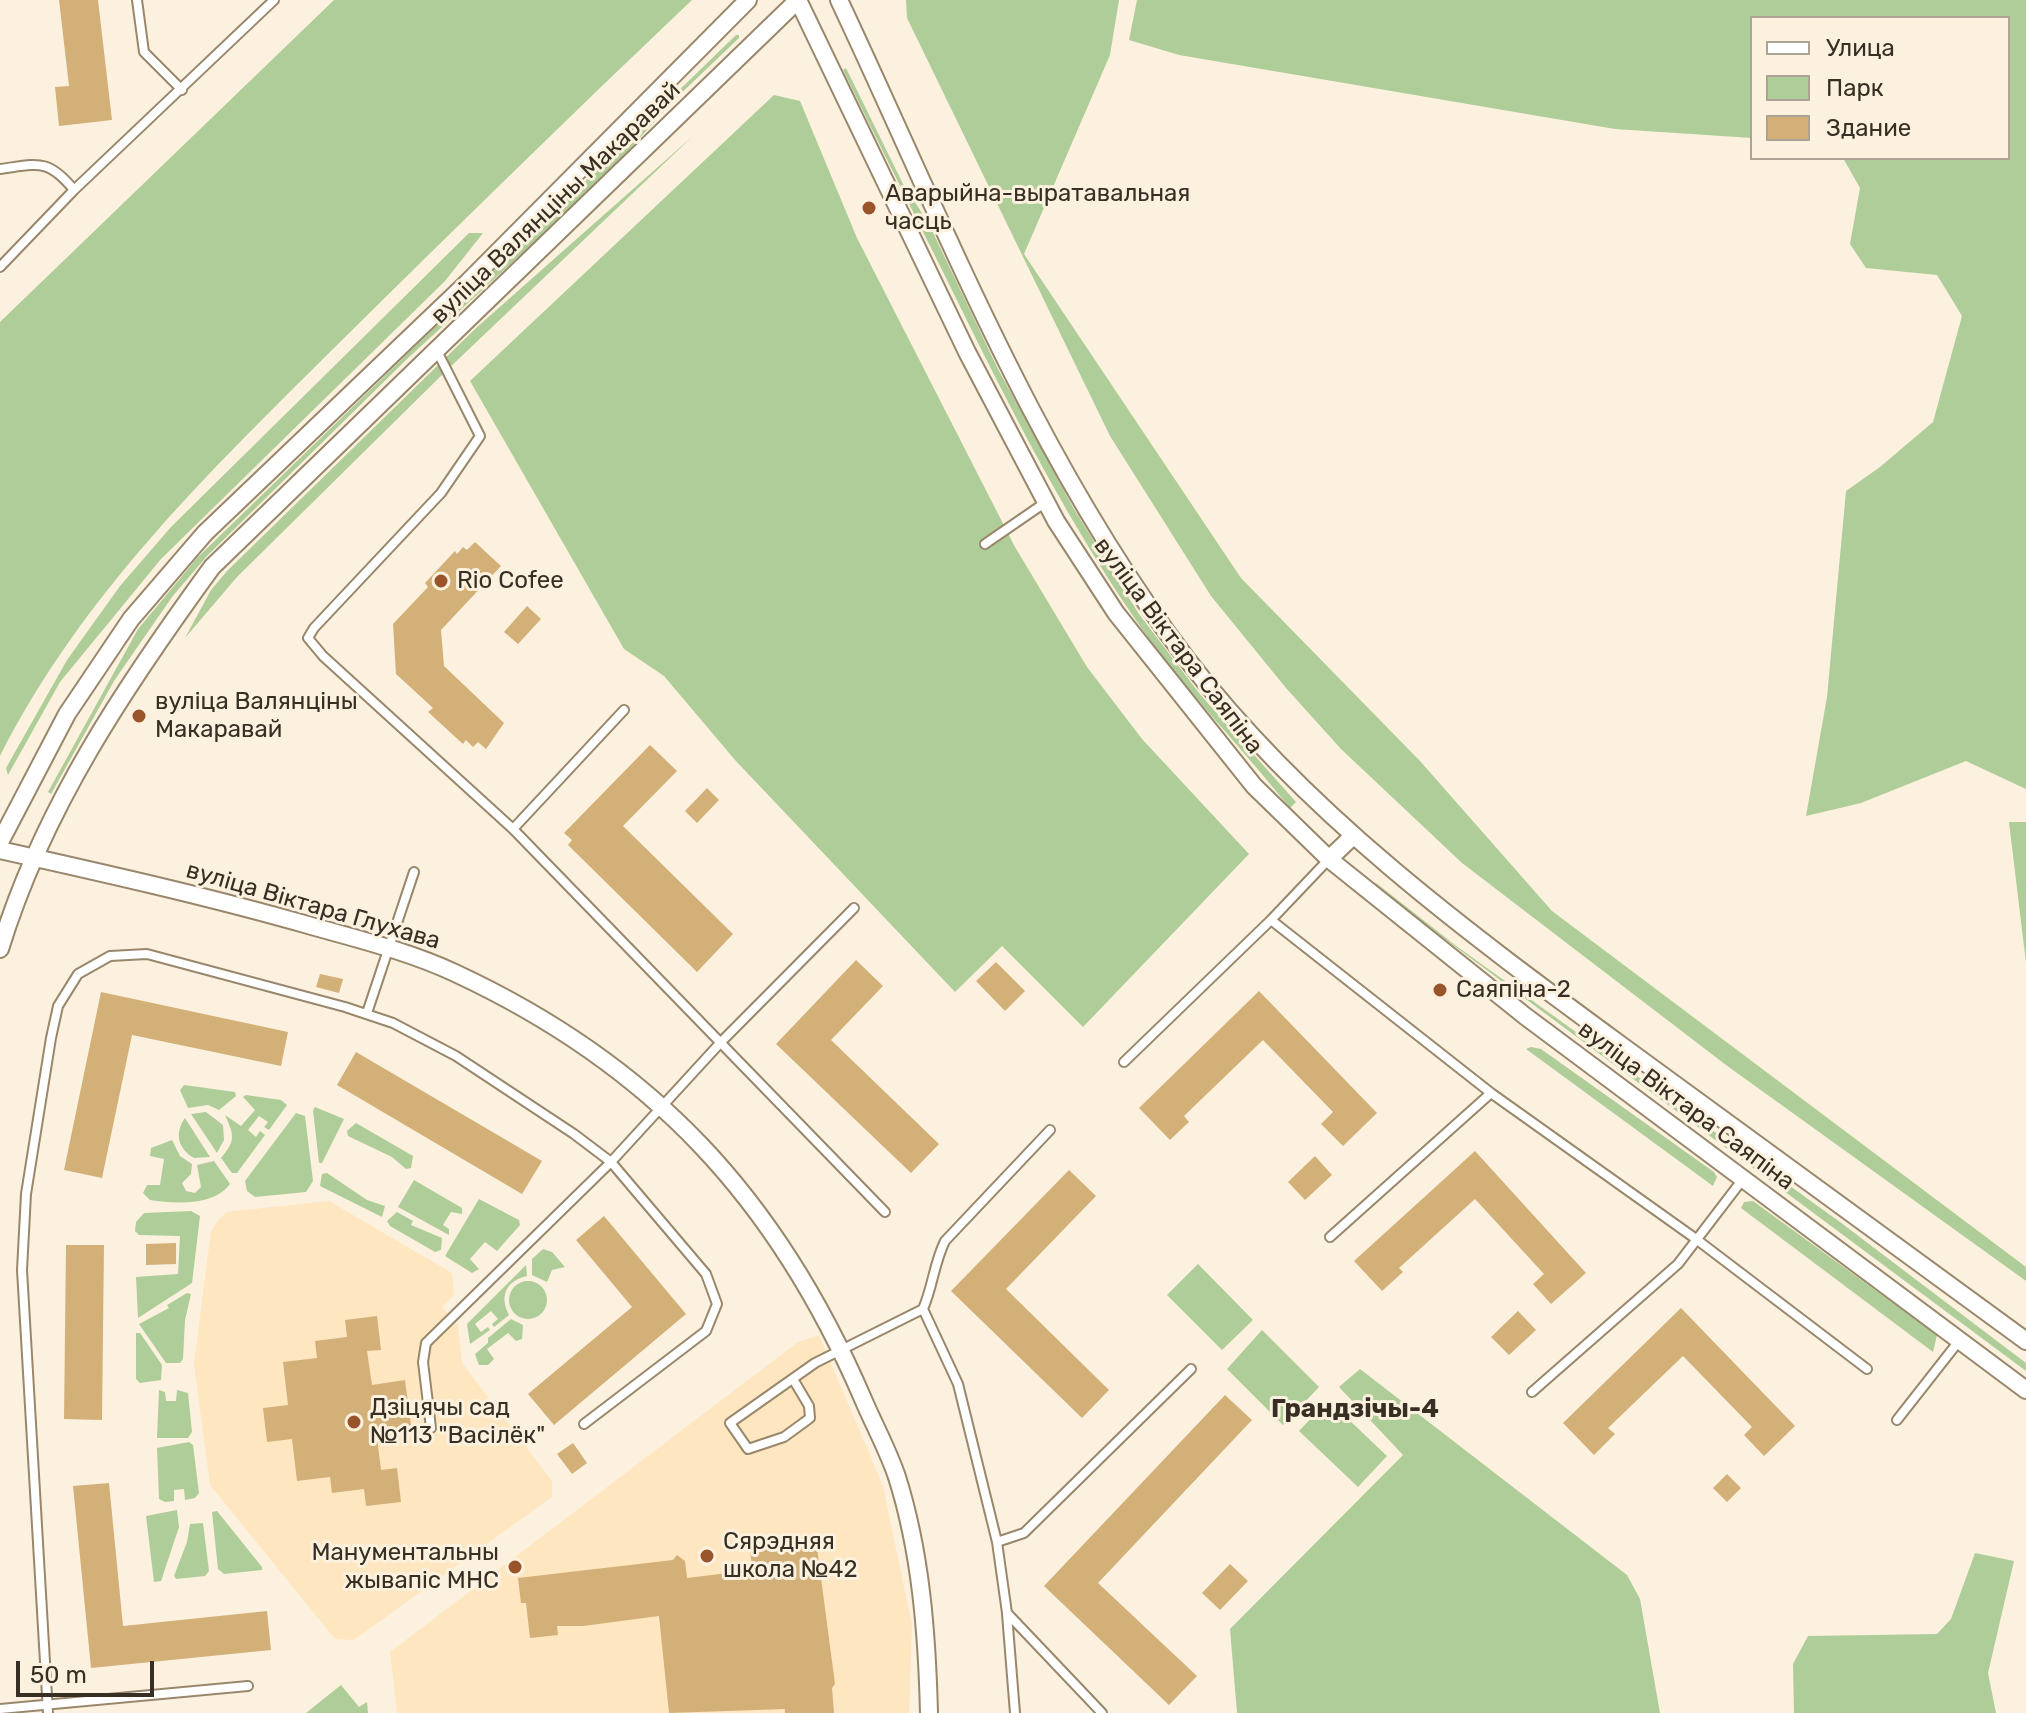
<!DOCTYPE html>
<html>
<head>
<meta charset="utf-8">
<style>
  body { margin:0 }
  #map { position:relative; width:2026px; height:1713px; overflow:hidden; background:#fcf1de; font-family:Rubik,sans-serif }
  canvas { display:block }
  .legend { position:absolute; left:1750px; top:16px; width:260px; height:144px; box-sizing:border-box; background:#fcf1de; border:2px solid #ada394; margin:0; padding:10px 14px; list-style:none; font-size:24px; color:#372f24 }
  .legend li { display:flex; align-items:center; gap:16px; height:40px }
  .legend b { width:40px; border:2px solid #ada394 }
  .scale { position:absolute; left:16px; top:1661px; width:138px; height:36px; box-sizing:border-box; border:4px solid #372f24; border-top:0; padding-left:10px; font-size:24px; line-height:28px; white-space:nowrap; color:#372f24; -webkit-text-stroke:6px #fcf1de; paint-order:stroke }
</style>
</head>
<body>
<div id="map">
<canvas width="2026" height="1713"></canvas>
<ul class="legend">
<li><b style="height:10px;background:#fff"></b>Улица</li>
<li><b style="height:22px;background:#afcd98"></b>Парк</li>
<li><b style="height:22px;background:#d3b078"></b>Здание</li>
</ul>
<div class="scale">50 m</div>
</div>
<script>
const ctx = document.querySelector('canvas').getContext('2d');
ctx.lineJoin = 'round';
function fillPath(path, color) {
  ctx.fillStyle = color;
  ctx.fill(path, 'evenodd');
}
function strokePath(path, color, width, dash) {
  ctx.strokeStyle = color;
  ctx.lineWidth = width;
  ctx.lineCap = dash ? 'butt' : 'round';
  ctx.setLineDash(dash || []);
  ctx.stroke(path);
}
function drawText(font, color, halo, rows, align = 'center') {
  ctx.font = font + ' Rubik,sans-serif';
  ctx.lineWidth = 6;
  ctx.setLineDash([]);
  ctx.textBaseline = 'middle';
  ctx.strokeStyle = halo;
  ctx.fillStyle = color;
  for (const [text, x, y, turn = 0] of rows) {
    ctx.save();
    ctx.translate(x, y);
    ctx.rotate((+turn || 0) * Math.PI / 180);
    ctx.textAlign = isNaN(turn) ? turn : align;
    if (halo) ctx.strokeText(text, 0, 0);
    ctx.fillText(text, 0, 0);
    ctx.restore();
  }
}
fillPath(new Path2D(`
  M329 1201 452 1273 454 1295 442 1307 458 1325 462 1363 552 1481V1497L354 1640 335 1639 210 1485 194 1364 211 1231 218 1221 226 1212Z
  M819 1335 883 1486 912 1625 909 1713H397L390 1652 798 1342Z`), '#fee6c0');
fillPath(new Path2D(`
  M334 0H692C571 115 451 232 332 350 206 475 81 596 0 756V322Z
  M906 0H1119L1110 55 1024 254 1241 578 1420 761 1552 911 2026 1267V1281L1726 1065 1462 863 1341 749 1286 688 1211 596 1110 436 907 18Z
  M1137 0H2026V789L1966 761 1861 803 1806 816 1827 697 1846 491 1880 467 1933 422 1962 316 1937 275 1866 268 1850 244 1860 188 1843 158H2008V18H1752V138L1615 129 1179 55 1129 40Z
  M736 35H739V38L673 101 600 182 407 359 207 556 172 597 114 681 51 794 48 792 138 629 197 558Z
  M846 68 903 184 928 222 998 369 1074 509 1139 614 1199 693 1296 802 1290 808C1238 743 1179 684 1133 616 1060 509 1002 392 945 276 911 207 876 139 843 70Z
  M774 95 800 101 857 238 1015 547 1087 667 1142 739 1249 854 1083 1027 1002 946 955 992 735 760 664 676 624 649 470 381Z
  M693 136 447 370 237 577 185 638 211 590 227 571 476 328Z
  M469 233H483L445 281 161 559 60 682 8 775 6 768 67 660 120 586 171 527Z
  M2009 822H2026V963Z
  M1376 883 1455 945 1840 1222 2026 1363V1371L1371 884Z
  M1531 1047 1541 1049 1714 1172 1717 1177 1713 1186 1526 1049Z
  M184 1085 235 1092 236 1096 219 1110 208 1105 188 1108 180 1090Z
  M246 1095 281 1100 287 1105 269 1130 264 1127 268 1122 259 1116 248 1130 256 1137 260 1131 265 1135 237 1173H232L221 1158C235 1141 235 1137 225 1115L241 1126 255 1110 243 1097Z
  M315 1107 344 1119 322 1163H319L313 1110Z
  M206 1112 223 1125 224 1140 217 1153 191 1114Z
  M296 1113 305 1116 313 1181 306 1192 255 1197 247 1191 245 1181Z
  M185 1118 210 1157 194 1158C178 1149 174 1133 185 1118Z
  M356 1123 413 1156 411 1168 406 1169 392 1157 348 1136 347 1131Z
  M172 1140 180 1156 192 1164 191 1174 182 1183 186 1191 195 1193 201 1187 197 1165 214 1161 230 1184C214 1206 175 1204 150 1200L143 1193 147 1185H160L164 1159 150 1156 151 1148Z
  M327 1173 367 1200 385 1206 382 1217 320 1186 322 1174Z
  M414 1180 462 1208V1214L451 1212 443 1225 449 1229V1235L398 1207Z
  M479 1199 519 1220 520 1225 497 1251 485 1242 470 1259 479 1269 472 1273 445 1256Z
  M1753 1201 1937 1335 1933 1352 1741 1208 1744 1202Z
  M191 1211 200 1216 192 1283 138 1318 136 1277 178 1274 180 1236 139 1235 135 1231 136 1222 144 1213Z
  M397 1212 413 1221 411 1225 442 1238 441 1250 435 1252 390 1226 387 1221Z
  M543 1249 552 1252 565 1267 552 1270 547 1282 532 1275V1259Z
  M1198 1264 1253 1320 1222 1350 1167 1295Z
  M526 1265 527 1276C506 1281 499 1296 509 1315L494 1327 492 1324 498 1319 491 1311 475 1324 481 1332 488 1327 490 1330 470 1344 467 1324Z
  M509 1300a19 19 0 1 1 38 0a19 19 0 1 1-38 0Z
  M187 1293 191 1294 185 1320 183 1359 180 1363H166L139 1324 169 1308 167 1305Z
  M511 1319 523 1325 522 1339 516 1341 508 1333 487 1349 494 1359 488 1365H479L475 1354 488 1343V1338Z
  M1262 1330 1319 1387 1283 1425 1227 1369Z
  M136 1333H140L162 1365 161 1380 140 1383 136 1379Z
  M1360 1369 1627 1575 1640 1599 1660 1713H1237L1230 1629 1403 1455 1339 1387Z
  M159 1390 165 1392 166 1401H176L177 1390 188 1393 192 1432 188 1438H157Z
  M1328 1400 1387 1456 1358 1487 1299 1431Z
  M189 1442 193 1445 199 1493 195 1498 185 1500 184 1489 174 1490V1501L165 1502 159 1499 157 1448Z
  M177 1510 179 1527 161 1581 154 1582 146 1516Z
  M217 1511 262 1567V1570L224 1574 218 1569 212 1512Z
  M203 1523 209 1571 205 1576 176 1579 174 1576 187 1542 190 1524Z
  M1975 1553 2014 1561 1988 1673 1996 1713H1794L1793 1664 1808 1636 1937 1634 1951 1619Z
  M341 1685 359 1707 367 1702 368 1713H306Z`), '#afcd98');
fillPath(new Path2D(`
  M59 0H98L112 120 59 126 55 87 69 86Z
  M475 542 501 566 441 630 444 666 504 723 486 749 478 742 473 747 466 740 463 744 428 712 433 708 396 674 393 624 428 587 425 583 455 551 457 554 463 547 467 550Z
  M527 606 541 619 518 644 504 632Z
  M650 745 677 771 623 826 733 934 697 972 568 845 572 840 564 833Z
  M707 788 719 800 697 823 685 811Z
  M856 960 883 986 831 1040 939 1144 911 1173 776 1044Z
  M996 962 1025 991 1005 1011 976 981Z
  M320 974 343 979 339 993 316 987Z
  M1259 991 1377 1113 1343 1146 1321 1124 1333 1112 1263 1040 1184 1116 1189 1122 1170 1140 1139 1108Z
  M101 992 288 1032 281 1066 132 1035 102 1178 64 1170Z
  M356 1052 542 1161 522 1194 337 1085Z
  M1475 1151 1586 1273 1551 1304 1533 1284 1544 1274 1475 1199 1399 1268 1403 1272 1382 1291 1354 1261Z
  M1315 1156 1332 1175 1305 1200 1288 1182Z
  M1069 1170 1096 1196 1006 1289 1109 1390 1082 1418 951 1291Z
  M604 1216 686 1314 554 1425 528 1394 632 1307 576 1240Z
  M176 1243V1264L146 1265V1244Z
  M66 1245H104L102 1420 64 1419Z
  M1681 1308 1795 1426 1764 1456 1744 1435 1752 1427 1683 1356 1608 1428 1615 1434 1594 1455 1563 1423Z
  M1518 1311 1536 1330 1509 1355 1491 1337Z
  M377 1316 381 1350 367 1351 372 1385 405 1380 412 1433 377 1438 381 1470 397 1468 401 1502 366 1506 364 1489 332 1493 330 1477 297 1481 292 1439 267 1442 263 1408 288 1405 283 1362 317 1358 315 1341 347 1337 345 1320Z
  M1225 1395 1252 1420 1098 1583 1197 1676 1169 1705 1044 1586Z
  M573 1443 587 1463 572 1474 557 1454Z
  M1727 1474 1741 1488 1727 1502 1713 1488Z
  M109 1483 123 1626 267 1611 271 1650 91 1668 73 1486Z
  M816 1540 835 1684 832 1688 834 1713H785V1709L669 1713 659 1616 583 1626H557L558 1635 530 1638 526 1603H521L518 1578 673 1560 677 1555 685 1561 687 1578 752 1570 750 1546Z
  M1230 1564 1248 1581 1220 1610 1202 1593Z`), '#d3b078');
const service = new Path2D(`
  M137 0 144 52 182 90
  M0 169C38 164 48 158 74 190
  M0 267 74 190 274 0
  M437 351 480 436 441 493 314 628 308 638 323 656 513 829 885 1212
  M985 544 1046 502
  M513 829 624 710
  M1271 920 1329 859
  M367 1013 414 872
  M1124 1062 1271 920 1491 1093 1696 1239 1867 1369
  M1330 1237 1491 1093
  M923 1309 958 1384 997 1542 1024 1533 1191 1369
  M793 1379 809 1406 810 1418 784 1437 748 1449 730 1423 815 1363 923 1309C933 1286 934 1263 945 1241L1050 1130
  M1532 1392 1678 1264 1743 1179
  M1897 1420 1959 1341
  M431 1428 423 1362 426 1343 611 1162 722 1041 854 908
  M997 1542 1007 1613 1102 1713
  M1007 1614 1015 1713
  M0 1709 248 1686
  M48 1713 22 1270 26 1194 51 1038 58 1006 78 974 110 956 147 954 345 1007 393 1023 456 1056 574 1134 611 1162 706 1274 717 1304 706 1331 584 1424`);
const minor = new Path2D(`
  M839 0C944 223 1035 460 1186 658 1306 814 1467 932 1625 1048 1758 1146 1892 1243 2026 1341
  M0 842 67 714 131 619 205 533 468 282 748 0
  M0 850C103 873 206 896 308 925 357 939 408 951 455 973 653 1065 777 1199 863 1399 874 1425 888 1450 897 1477 921 1553 927 1634 929 1713
  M1329 859 1353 836
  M0 949C43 808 126 685 212 567L798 0 967 352 1056 521 1116 613 1254 786 1329 859 1525 1016 2026 1390`);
strokePath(service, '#99876b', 12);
strokePath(minor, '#99876b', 20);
strokePath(service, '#fff', 8);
strokePath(minor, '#fff', 16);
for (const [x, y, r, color] of [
  [869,208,8,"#9a542a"],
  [441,581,8,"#9a542a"],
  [139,716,8,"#9a542a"],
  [1440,990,8,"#9a542a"],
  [354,1422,8,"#9a542a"],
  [707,1556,8,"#9a542a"],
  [515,1567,8,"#9a542a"]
]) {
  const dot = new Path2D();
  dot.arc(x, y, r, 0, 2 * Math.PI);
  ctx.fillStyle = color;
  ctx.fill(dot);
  strokePath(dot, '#fcf1de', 3);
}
drawText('24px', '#372f24', '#fcf1de', [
  ["Аварыйна-выратавальная",885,194],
  ["часць",885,222],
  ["Rio Cofee",457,581],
  ["вуліца Валянціны",155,702],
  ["Макаравай",155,730],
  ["Саяпіна-2",1456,990],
  ["Дзіцячы сад",370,1408],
  ["№113 \"Васілёк\"",370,1436],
  ["Сярэдняя",723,1542],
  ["школа №42",723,1570],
  ["Манументальны",499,1553,"right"],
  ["жывапіс МНС",499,1581,"right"]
], 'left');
drawText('24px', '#372f24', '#fcf1de', [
  ["вуліца Валянціны Макаравай",556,203,-44],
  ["вуліца Віктара Саяпіна",1178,646,53],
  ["вуліца Віктара Глухава",313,906,16],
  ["вуліца Віктара Саяпіна",1686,1106,37]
]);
drawText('bold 26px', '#372f24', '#fcf1de', [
  ["Грандзічы-4",1355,1409]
]);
</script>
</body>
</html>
